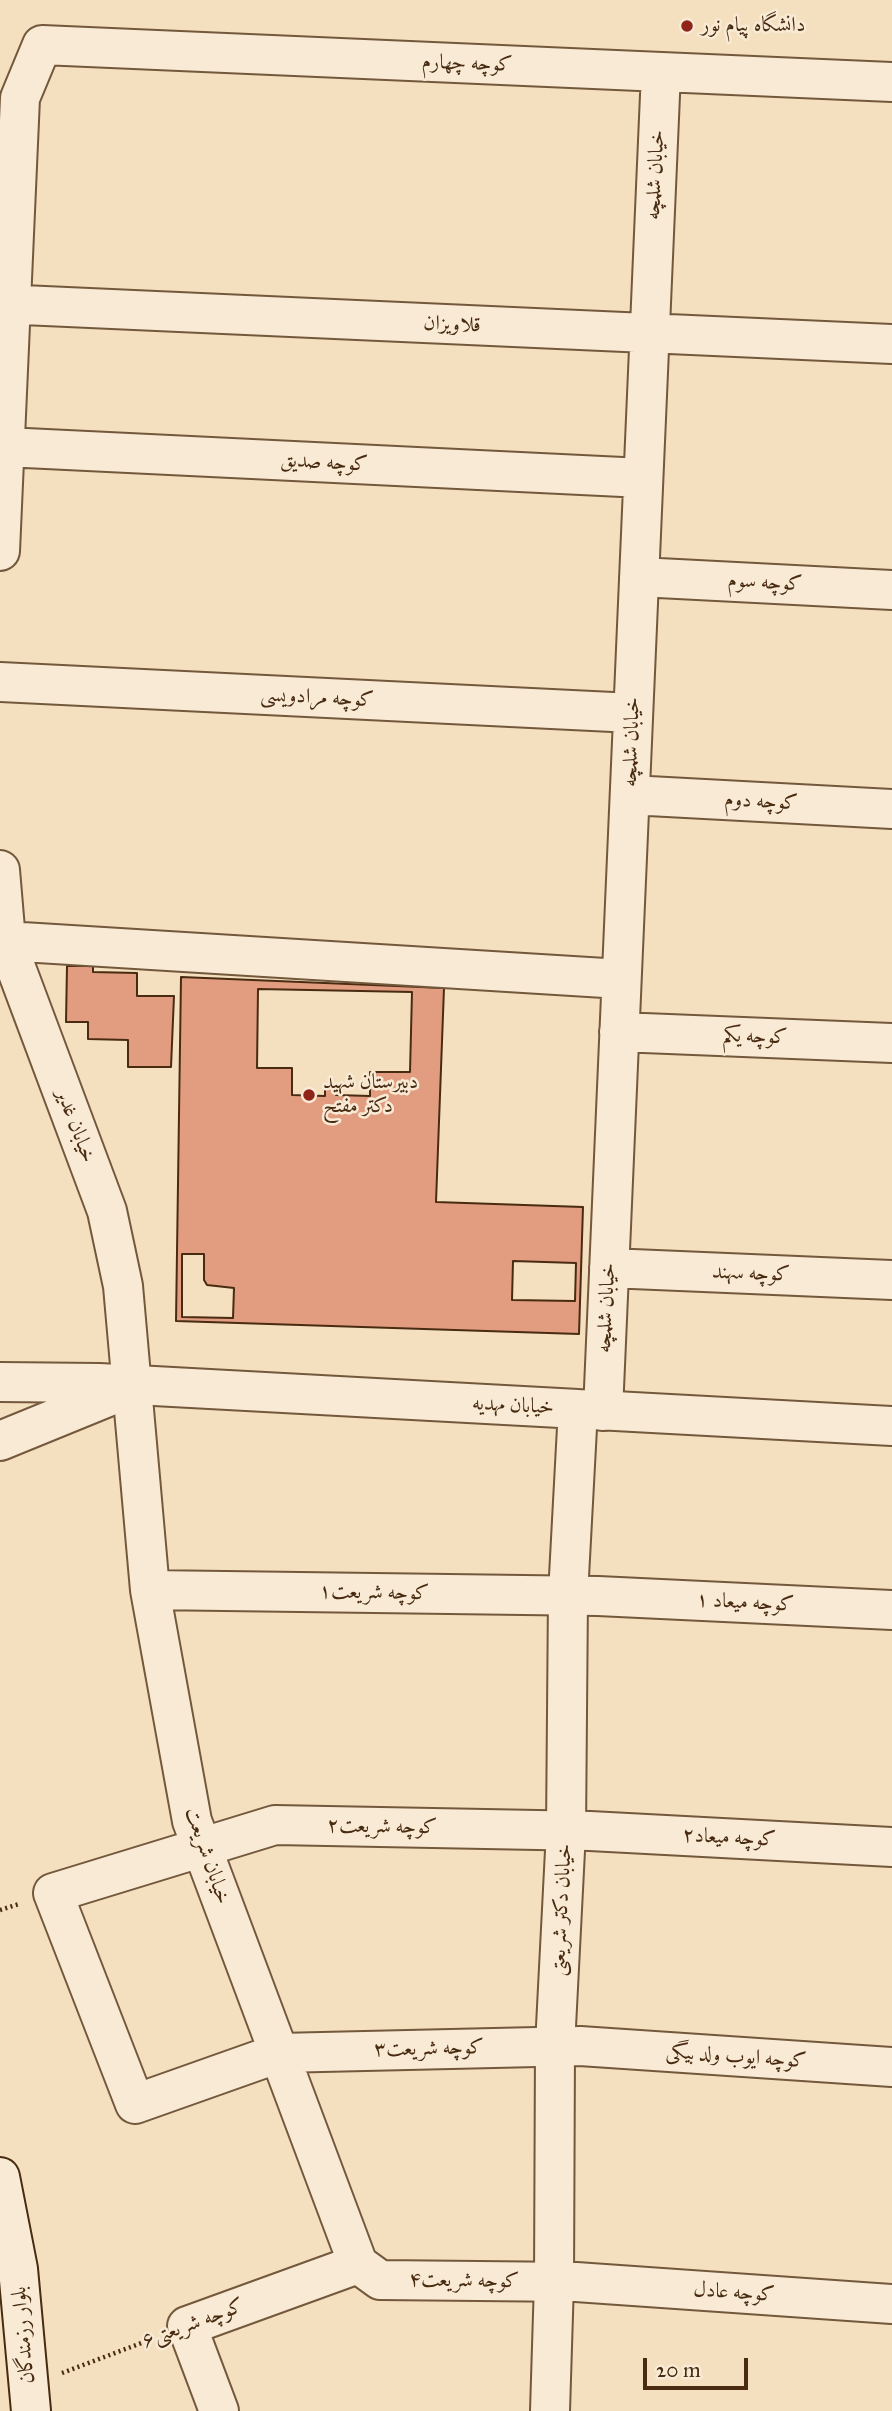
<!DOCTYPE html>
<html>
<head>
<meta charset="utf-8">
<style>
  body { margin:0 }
  #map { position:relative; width:892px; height:2411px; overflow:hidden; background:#f4dfbf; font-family:"IM FELL Great Primer",serif }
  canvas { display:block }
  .scale { position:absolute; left:643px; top:2358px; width:105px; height:32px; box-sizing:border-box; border:4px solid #482b11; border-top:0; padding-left:9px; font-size:21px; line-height:24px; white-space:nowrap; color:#482b11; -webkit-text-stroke:5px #f8ead5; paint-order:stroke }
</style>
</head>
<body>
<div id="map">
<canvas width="892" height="2411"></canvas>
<div class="scale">20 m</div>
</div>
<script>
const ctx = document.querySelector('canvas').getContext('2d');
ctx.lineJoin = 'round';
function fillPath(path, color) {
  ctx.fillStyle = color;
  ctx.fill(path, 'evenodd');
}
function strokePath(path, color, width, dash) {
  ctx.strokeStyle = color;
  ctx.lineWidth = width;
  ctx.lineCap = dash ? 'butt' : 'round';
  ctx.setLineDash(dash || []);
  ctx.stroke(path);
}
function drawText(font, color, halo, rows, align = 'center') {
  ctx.font = font + ' "IM FELL Great Primer",Amiri,serif';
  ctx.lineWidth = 5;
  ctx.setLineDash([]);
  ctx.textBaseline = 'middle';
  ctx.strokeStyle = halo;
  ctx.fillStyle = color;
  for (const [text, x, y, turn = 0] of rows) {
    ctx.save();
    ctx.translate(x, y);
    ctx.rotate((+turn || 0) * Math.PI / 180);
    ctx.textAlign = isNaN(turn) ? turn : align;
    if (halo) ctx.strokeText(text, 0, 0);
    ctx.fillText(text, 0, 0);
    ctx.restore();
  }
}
const building = new Path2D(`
  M67 966H93V972L137 973V996H174L171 1067H128V1040L88 1039V1022H66Z
  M181 977 444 988 436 1202 583 1207 579 1334 176 1321Z
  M258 989 412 992 410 1072H370V1096L336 1095V1086H325V1096L292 1095V1068H257Z
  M182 1254H204V1280L207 1285 234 1288 233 1318 182 1317Z
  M513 1261 576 1263 575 1301 512 1300Z`);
fillPath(building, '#e29d81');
strokePath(building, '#482b11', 2);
const minor = new Path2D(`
  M0 304 892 344
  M5 447 643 478
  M0 551 20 98 42 45 892 82
  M639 577 892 590
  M0 682 633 713
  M630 795 892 809
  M0 870 6 941 107 1211 123 1286 150 1590 192 1821 358 2264
  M0 944 6 941 621 979
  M619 1032 892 1043
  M609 1268 892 1280
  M603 1411 661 72
  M150 1590 598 1596 892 1610
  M892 1847 590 1831 275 1825 53 1893 135 2104 279 2053 580 2046 892 2067
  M358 2264 380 2280 576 2282 892 2304
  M219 2411 187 2326 358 2264`);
const tertiary = new Path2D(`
  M0 1382 99 1383 892 1426
  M0 1441 125 1390
  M550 2411 554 2282 555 2046 566 1831 568 1595 578 1409`);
const secondary = new Path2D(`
  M0 2177 18 2269 31 2411`);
strokePath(minor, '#73583c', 42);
strokePath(tertiary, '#73583c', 42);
strokePath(secondary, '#482b11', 42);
strokePath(new Path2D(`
  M0 1910 19 1904
  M62 2373 152 2339`), '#482b11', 4.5, [2, 3.5]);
strokePath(minor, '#f8ead5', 38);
strokePath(tertiary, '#f8ead5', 38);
strokePath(secondary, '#f8ead5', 38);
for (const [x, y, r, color] of [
  [687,26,7,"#8f2418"],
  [309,1095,7,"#8f2418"]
]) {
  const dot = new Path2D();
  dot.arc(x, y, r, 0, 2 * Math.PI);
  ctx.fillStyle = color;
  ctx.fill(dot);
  strokePath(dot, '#f8ead5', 2.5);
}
drawText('21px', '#482b11', '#f8ead5', [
  ["دانشگاه پیام نور",701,26],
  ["دبیرستان شهید",323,1083],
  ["دکتر مفتح",323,1107]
], 'left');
drawText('21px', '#482b11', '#f8ead5', [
  ["کوچه چهارم",467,64,2],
  ["خیابان شلمچه",656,175,-87],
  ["قلاویزان",452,325,3],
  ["کوچه صدیق",324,463,3],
  ["کوچه سوم",765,583,3],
  ["کوچه مرادویسی",317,698,3],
  ["خیابان شلمچه",632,742,-88],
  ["کوچه دوم",761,802,3],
  ["کوچه یکم",755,1037,2],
  ["خیابان غدیر",75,1126,69],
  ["کوچه سهند",751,1274,2],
  ["خیابان شلمچه",607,1308,-87],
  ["خیابان مهدیه",513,1406,3],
  ["کوچه شریعت۱",374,1593,1],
  ["کوچه میعاد ۱",745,1603,3],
  ["کوچه شریعت۲",382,1827,1],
  ["کوچه میعاد۲",729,1838,3],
  ["خیابان شریعت",207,1856,71],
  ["خیابان دکتر شریعتی",562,1910,-87],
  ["کوچه شریعت۳",429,2049,-1],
  ["کوچه ایوب ولد بیگی",736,2057,4],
  ["کوچه شریعت۴",464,2281,1],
  ["کوچه عادل",734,2293,4],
  ["کوچه شریعتی۶",193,2324,-20],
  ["بلوار رزمندگان",24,2335,-95]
]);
</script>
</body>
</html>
